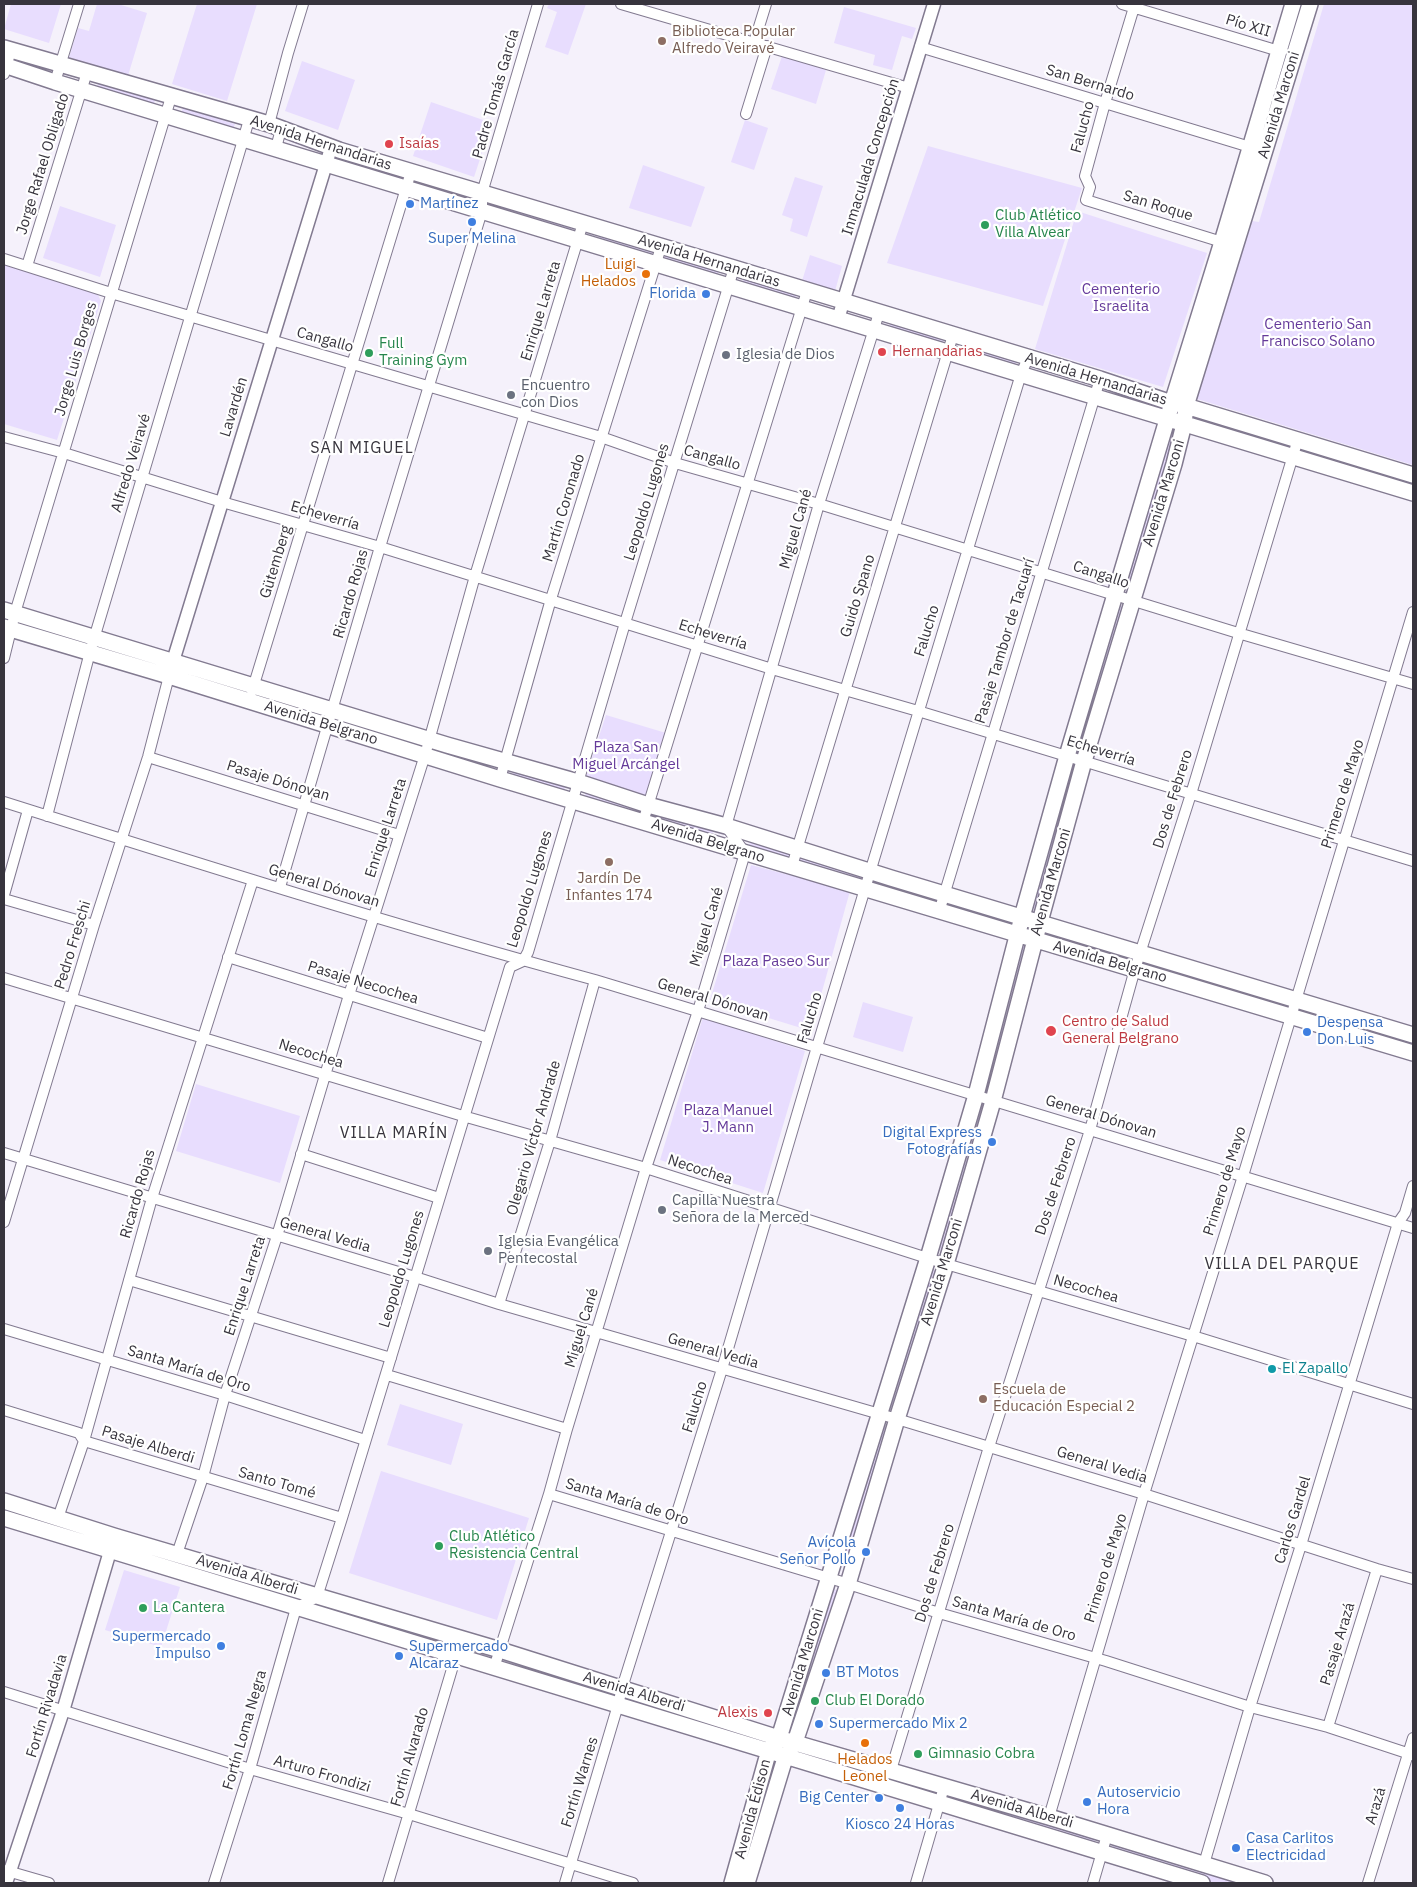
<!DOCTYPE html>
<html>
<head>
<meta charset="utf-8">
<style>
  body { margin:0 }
  #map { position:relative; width:1417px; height:1887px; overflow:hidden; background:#f5f1fb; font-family:"IBM Plex Sans",sans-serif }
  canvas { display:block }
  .frame { position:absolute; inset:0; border:5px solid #37343d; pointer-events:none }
</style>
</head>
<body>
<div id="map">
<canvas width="1417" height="1887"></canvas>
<div class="frame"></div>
</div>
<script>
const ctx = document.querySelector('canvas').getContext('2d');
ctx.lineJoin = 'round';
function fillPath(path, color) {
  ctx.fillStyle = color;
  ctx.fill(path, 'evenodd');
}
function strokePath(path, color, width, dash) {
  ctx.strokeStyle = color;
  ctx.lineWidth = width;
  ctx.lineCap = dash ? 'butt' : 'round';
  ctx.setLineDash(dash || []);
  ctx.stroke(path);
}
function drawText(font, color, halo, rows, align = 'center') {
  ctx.font = font + ' "IBM Plex Sans",sans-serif';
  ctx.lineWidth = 4.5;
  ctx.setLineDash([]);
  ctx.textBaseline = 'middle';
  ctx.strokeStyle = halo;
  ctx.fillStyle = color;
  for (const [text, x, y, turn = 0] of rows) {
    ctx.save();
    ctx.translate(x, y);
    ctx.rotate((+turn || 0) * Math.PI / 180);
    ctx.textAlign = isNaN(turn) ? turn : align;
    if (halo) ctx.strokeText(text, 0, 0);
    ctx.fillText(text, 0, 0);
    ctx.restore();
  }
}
fillPath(new Path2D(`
  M11 4H61L49 43 4 29Z
  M97 4H118L147 13 127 79 68 61 78 28 89 31Z
  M197 4H257L227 101 172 84Z
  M549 4H586L568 55 545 47 557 12 547 8Z
  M1324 4H1413V465L1197 399 1252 221 1259 222Z
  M844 7 916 28 912 39 902 36 892 70 873 65 875 55 834 43Z
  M782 56 826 70 816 104 771 89Z
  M302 61 355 80 338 130 285 111Z
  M99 82 155 99 154 104 97 87Z
  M431 102 492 123 474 177 413 156Z
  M183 108 235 124 233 129 181 113Z
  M745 120 768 128 754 170 731 162Z
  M928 146 1082 188 1043 306 887 263Z
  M643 165 705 187 691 227 629 208Z
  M795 177 823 186 807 237 790 231 793 219 782 215Z
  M499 205 572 226 570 232 498 210Z
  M60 206 116 225 100 277 43 258Z
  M1077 211 1207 253 1163 387 1035 349Z
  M600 235 653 250 651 256 599 241Z
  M666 254 719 270 717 275 664 260Z
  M810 255 842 266 835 291 802 281Z
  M4 265 96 291 101 301 57 440 4 424Z
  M744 278 797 294 795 299 742 284Z
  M891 323 944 340 942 346 889 329Z
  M963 345 1016 362 1014 368 961 351Z
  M1198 413 1285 440 1282 451 1195 423Z
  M1169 429 1177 432 1131 588 1122 585Z
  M1116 604 1125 607 1084 749 1075 746Z
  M606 715 666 733 646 798 585 779Z
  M1070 766 1078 768 1040 910 1031 908Z
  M514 770 566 784 564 791 512 775Z
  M586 792 640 809 638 815 584 798Z
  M651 812 713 831 711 839 649 820Z
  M751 840 791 852 789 860 748 848Z
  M801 854 862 873 860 880 798 862Z
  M751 865 850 891 811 1031 710 1000Z
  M874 877 936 896 934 904 872 885Z
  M946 899 1008 918 1006 925 944 906Z
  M1046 930 1130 955 1128 962 1044 937Z
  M1022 944 1031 947 992 1089 983 1086Z
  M1149 960 1280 1000 1278 1007 1147 967Z
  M863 1002 913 1017 903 1052 853 1037Z
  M1302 1007 1413 1041V1048L1300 1014Z
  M703 1017 805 1051 763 1193 660 1160Z
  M196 1084 300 1116 280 1183 176 1151Z
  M979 1107 986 1109 943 1251 936 1249Z
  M929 1269 937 1271 896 1408 889 1405Z
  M400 1404 463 1424 451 1465 387 1445Z
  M883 1426 890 1429 846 1568 839 1565Z
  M381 1471 529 1518 497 1620 349 1573Z
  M124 1570 180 1587 161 1647 105 1630Z
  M833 1589 840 1591 792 1732 786 1730Z
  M331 1606 447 1642 445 1648 329 1613Z
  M513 1659 608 1689 606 1696 511 1665Z
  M634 1698 765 1737 763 1743 632 1704Z
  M799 1749 927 1786 924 1793 797 1755Z
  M951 1793 1096 1837 1094 1843 949 1799Z
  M1113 1845 1237 1883H1212L1111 1852Z`), '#e8ddfe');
const minor = new Path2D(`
  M621 4 909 88
  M1122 4 1279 51
  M1135 4 1105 103 1085 176 1090 187 1086 200 1222 242
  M754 43 766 4
  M920 47 1250 147
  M4 74 11 50
  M55 82 79 4
  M746 114 767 46
  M269 124 288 53 303 4
  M276 148 281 129
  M4 259 111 293 601 437 675 463 819 504 1238 633 1413 684
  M27 266 87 72
  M4 437 64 453 222 502 380 547 772 669 918 711 1413 861
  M4 658 15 613 171 97
  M252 691 411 172
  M148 757 399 835
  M500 779 551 599 661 247
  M4 802C200 864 396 926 595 980L1413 1228
  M47 816 90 652 249 120
  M643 822 807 291
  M792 866 953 335
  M280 887 380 547 482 211V193L538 4
  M4 895 28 810
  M4 899 94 925
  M939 912 1100 379
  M228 957 488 1038
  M4 978 463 1116 646 1168 946 1264 1193 1336 1413 1404
  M4 1153 415 1277 499 1304 897 1419 1144 1494 1377 1569 1413 1579
  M301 1154 439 1198
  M4 1222 94 925 148 757 169 676
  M129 1280 391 1358
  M499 1304 550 1141 595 980
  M4 1329 225 1395 365 1440
  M387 1375 567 1429
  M4 1410 79 1433 84 1441 342 1518
  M549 1494 839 1581 939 1613 1106 1661 1250 1707 1328 1727 1413 1755
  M58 1518 84 1441 152 1198 253 880
  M177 1554 203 1477 225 1395 277 1236 349 995 425 755 475 576 583 223
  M494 1668 549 1494 567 1429 646 1168 698 1011 745 853 726 826 819 504 879 313
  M4 1692 250 1769 409 1814 633 1883
  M1328 1727 1377 1569
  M891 1770 989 1447 1090 1130 1135 969 1191 794 1298 439
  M1049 1817 1144 1494 1243 1176 1413 612
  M1204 1864 1250 1707 1301 1545 1398 1223 1405 1213 1413 1186
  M4 1870 49 1883
  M214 1883 250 1769 296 1608 317 1597 342 1518 510 967 523 961 528 952 625 623 734 268
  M388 1883 461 1639
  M565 1883 618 1705 622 1688 722 1369 817 1047 1021 374 1028 358
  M916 1883 944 1787
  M1093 1883 1107 1835
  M1368 1883 1413 1738`);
const tertiary = new Path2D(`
  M838 319 934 4
  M170 671 331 148
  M6 1883 63 1711 113 1541`);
const secondary = new Path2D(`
  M4 48 269 124 339 150 734 268 1100 379 1172 403 1186 406 1413 475
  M4 65 55 82 1413 493
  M4 610 447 745 578 782 648 805 726 826 891 878 1413 1035
  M4 627 169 676 500 779 1413 1053
  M4 1501 114 1536 500 1650 785 1740 1049 1817 1265 1883
  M4 1518 1202 1883
  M732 1883 769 1750 779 1738 928 1258 976 1095 1022 917 1067 756 1172 403 1222 242 1293 4
  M747 1883 785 1758 795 1742 848 1584 897 1419 946 1264 993 1101 1035 940 1084 761 1174 464 1184 424 1186 406 1310 4`);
strokePath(minor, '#827a90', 12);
strokePath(tertiary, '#827a90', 15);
strokePath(secondary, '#827a90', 18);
strokePath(minor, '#fff', 10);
strokePath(tertiary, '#fff', 12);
strokePath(secondary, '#fff', 15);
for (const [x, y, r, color] of [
  [662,41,5,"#8d6e63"],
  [389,144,5,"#e0444e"],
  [410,204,5,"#3f7fe0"],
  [472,222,5,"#3f7fe0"],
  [985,225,5,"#2e9e5b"],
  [646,274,5,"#e8710a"],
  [706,294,5,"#3f7fe0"],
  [882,352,5,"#e0444e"],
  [369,353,5,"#2e9e5b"],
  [726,355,5,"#6b7280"],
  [511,395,5,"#6b7280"],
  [609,862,5,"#8d6e63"],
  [1051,1031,6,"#e0444e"],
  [1307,1032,5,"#3f7fe0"],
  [992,1142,5,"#3f7fe0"],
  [662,1210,5,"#6b7280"],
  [488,1251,5,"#6b7280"],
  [1272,1369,5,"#0f9aa8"],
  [983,1399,5,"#8d6e63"],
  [439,1546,5,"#2e9e5b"],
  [866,1552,5,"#3f7fe0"],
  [143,1608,5,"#2e9e5b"],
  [221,1646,5,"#3f7fe0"],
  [399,1656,5,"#3f7fe0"],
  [826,1673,5,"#3f7fe0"],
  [815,1701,5,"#2e9e5b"],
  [768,1713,5,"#e0444e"],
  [819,1724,5,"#3f7fe0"],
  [865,1743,5,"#e8710a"],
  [918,1754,5,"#2e9e5b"],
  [879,1798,5,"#3f7fe0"],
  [1087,1802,5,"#3f7fe0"],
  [900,1808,5,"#3f7fe0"],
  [1236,1848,5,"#3f7fe0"]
]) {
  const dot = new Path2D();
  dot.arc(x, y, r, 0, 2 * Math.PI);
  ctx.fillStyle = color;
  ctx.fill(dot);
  strokePath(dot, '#fff', 2);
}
drawText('15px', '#37343d', '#fff', [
  ["Pío XII",1248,26,17],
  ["San Bernardo",1090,83,17],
  ["Padre Tomás García",496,94,-74],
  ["Avenida Marconi",1279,105,-73],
  ["Falucho",1083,127,-75],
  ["Avenida Hernandarias",321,143,18],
  ["Inmaculada Concepción",871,157,-73],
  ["Jorge Rafael Obligado",43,164,-73],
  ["San Roque",1158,206,17],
  ["Avenida Hernandarias",709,261,17],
  ["Enrique Larreta",541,311,-73],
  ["Cangallo",325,340,16],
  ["Jorge Luis Borges",76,359,-74],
  ["Avenida Hernandarias",1096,379,17],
  ["Lavardén",234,407,-73],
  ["Cangallo",712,458,16],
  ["Alfredo Veiravé",131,463,-73],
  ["Avenida Marconi",1164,493,-73],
  ["Leopoldo Lugones",647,502,-73],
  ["Martín Coronado",564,508,-73],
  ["Echeverría",325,516,16],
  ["Miguel Cané",796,529,-74],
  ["Gütemberg",276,562,-73],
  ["Cangallo",1101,575,18],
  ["Ricardo Rojas",351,594,-74],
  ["Guido Spano",858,596,-73],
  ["Falucho",927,631,-73],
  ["Echeverría",713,635,17],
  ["Pasaje Tambor de Tacuarí",1005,641,-73],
  ["Avenida Belgrano",321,723,17],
  ["Echeverría",1101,751,17],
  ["Pasaje Dónovan",278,781,17],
  ["Primero de Mayo",1343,794,-73],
  ["Dos de Febrero",1173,799,-73],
  ["Enrique Larreta",386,828,-72],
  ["Avenida Belgrano",708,841,17],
  ["Avenida Marconi",1051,882,-74],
  ["General Dónovan",324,886,17],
  ["Leopoldo Lugones",530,889,-73],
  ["Miguel Cané",707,927,-73],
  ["Pedro Freschi",73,945,-73],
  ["Avenida Belgrano",1110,962,16],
  ["Pasaje Necochea",363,983,17],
  ["General Dónovan",713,1000,17],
  ["Falucho",810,1018,-73],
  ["Necochea",311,1054,17],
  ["General Dónovan",1101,1117,17],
  ["Olegario Víctor Andrade",534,1138,-74],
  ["Necochea",700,1170,18],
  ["Primero de Mayo",1225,1181,-73],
  ["Dos de Febrero",1056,1186,-72],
  ["Ricardo Rojas",138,1194,-74],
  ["General Vedia",325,1235,16],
  ["Leopoldo Lugones",402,1269,-73],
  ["Avenida Marconi",942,1272,-73],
  ["Enrique Larreta",245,1286,-72],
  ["Necochea",1086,1289,16],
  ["Miguel Cané",582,1328,-73],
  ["General Vedia",713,1351,16],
  ["Santa María de Oro",189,1369,17],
  ["Falucho",695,1407,-73],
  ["Pasaje Alberdi",148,1445,17],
  ["General Vedia",1102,1465,17],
  ["Santo Tomé",277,1483,16],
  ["Santa María de Oro",627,1502,17],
  ["Carlos Gardel",1293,1520,-73],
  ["Primero de Mayo",1106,1568,-73],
  ["Dos de Febrero",935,1573,-73],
  ["Avenida Alberdi",247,1575,17],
  ["Santa María de Oro",1014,1619,16],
  ["Pasaje Arazá",1338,1644,-73],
  ["Avenida Marconi",803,1662,-73],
  ["Avenida Alberdi",634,1692,17],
  ["Fortín Rivadavia",47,1706,-73],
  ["Fortín Loma Negra",245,1730,-74],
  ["Fortín Alvarado",410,1757,-74],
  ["Arturo Frondizi",322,1774,16],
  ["Fortín Warnes",580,1782,-73],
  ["Arazá",1376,1806,-73],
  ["Avenida Édison",753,1809,-75],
  ["Avenida Alberdi",1022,1809,16]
]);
drawText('15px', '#785e54', '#fff', [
  ["Biblioteca Popular",672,32],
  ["Alfredo Veiravé",672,49],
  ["Jardín De",609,879,"center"],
  ["Infantes 174",609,896,"center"],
  ["Escuela de",993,1390],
  ["Educación Especial 2",993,1407]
], 'left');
drawText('15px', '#be3a42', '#fff', [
  ["Isaías",399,144],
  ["Hernandarias",892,352],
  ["Centro de Salud",1062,1022],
  ["General Belgrano",1062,1039],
  ["Alexis",758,1713,"right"]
], 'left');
drawText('15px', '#366cbe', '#fff', [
  ["Martínez",420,204],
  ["Super Melina",472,239,"center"],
  ["Florida",696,294,"right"],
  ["Despensa",1317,1023],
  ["Don Luis",1317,1040],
  ["Digital Express",982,1133,"right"],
  ["Fotografías",982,1150,"right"],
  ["Avícola",856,1543,"right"],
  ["Señor Pollo",856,1560,"right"],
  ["Supermercado",211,1637,"right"],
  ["Impulso",211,1654,"right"],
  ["Supermercado",409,1647],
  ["Alcaraz",409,1664],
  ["BT Motos",836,1673],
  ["Supermercado Mix 2",829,1724],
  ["Autoservicio",1097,1793],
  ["Hora",1097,1810],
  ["Big Center",869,1798,"right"],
  ["Kiosco 24 Horas",900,1825,"center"],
  ["Casa Carlitos",1246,1839],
  ["Electricidad",1246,1856]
], 'left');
drawText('15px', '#27864d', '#fff', [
  ["Club Atlético",995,216],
  ["Villa Alvear",995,233],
  ["Full",379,344],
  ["Training Gym",379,361],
  ["Club Atlético",449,1537],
  ["Resistencia Central",449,1554],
  ["La Cantera",153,1608],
  ["Club El Dorado",825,1701],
  ["Gimnasio Cobra",928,1754]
], 'left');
drawText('15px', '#c56008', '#fff', [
  ["Luigi",636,265],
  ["Helados",636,282],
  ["Helados",865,1760,"center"],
  ["Leonel",865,1777,"center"]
], 'right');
drawText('15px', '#653a9a', '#fff', [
  ["Cementerio",1121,290],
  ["Israelita",1121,307],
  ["Cementerio San",1318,325],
  ["Francisco Solano",1318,342],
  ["Plaza San",626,748],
  ["Miguel Arcángel",626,765],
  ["Plaza Paseo Sur",776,962],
  ["Plaza Manuel",728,1111],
  ["J. Mann",728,1128]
]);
drawText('15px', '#5b616d', '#fff', [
  ["Iglesia de Dios",736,355],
  ["Encuentro",521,386],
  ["con Dios",521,403],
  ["Capilla Nuestra",672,1201],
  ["Señora de la Merced",672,1218],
  ["Iglesia Evangélica",498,1242],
  ["Pentecostal",498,1259]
], 'left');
drawText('15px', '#0d838f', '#fff', [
  ["El Zapallo",1282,1369]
], 'left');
ctx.letterSpacing = '1px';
drawText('16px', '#37343d', '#fff', [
  ["SAN MIGUEL",362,448],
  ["VILLA MARÍN",394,1133],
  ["VILLA DEL PARQUE",1282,1264]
]);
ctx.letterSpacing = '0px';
</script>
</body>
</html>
